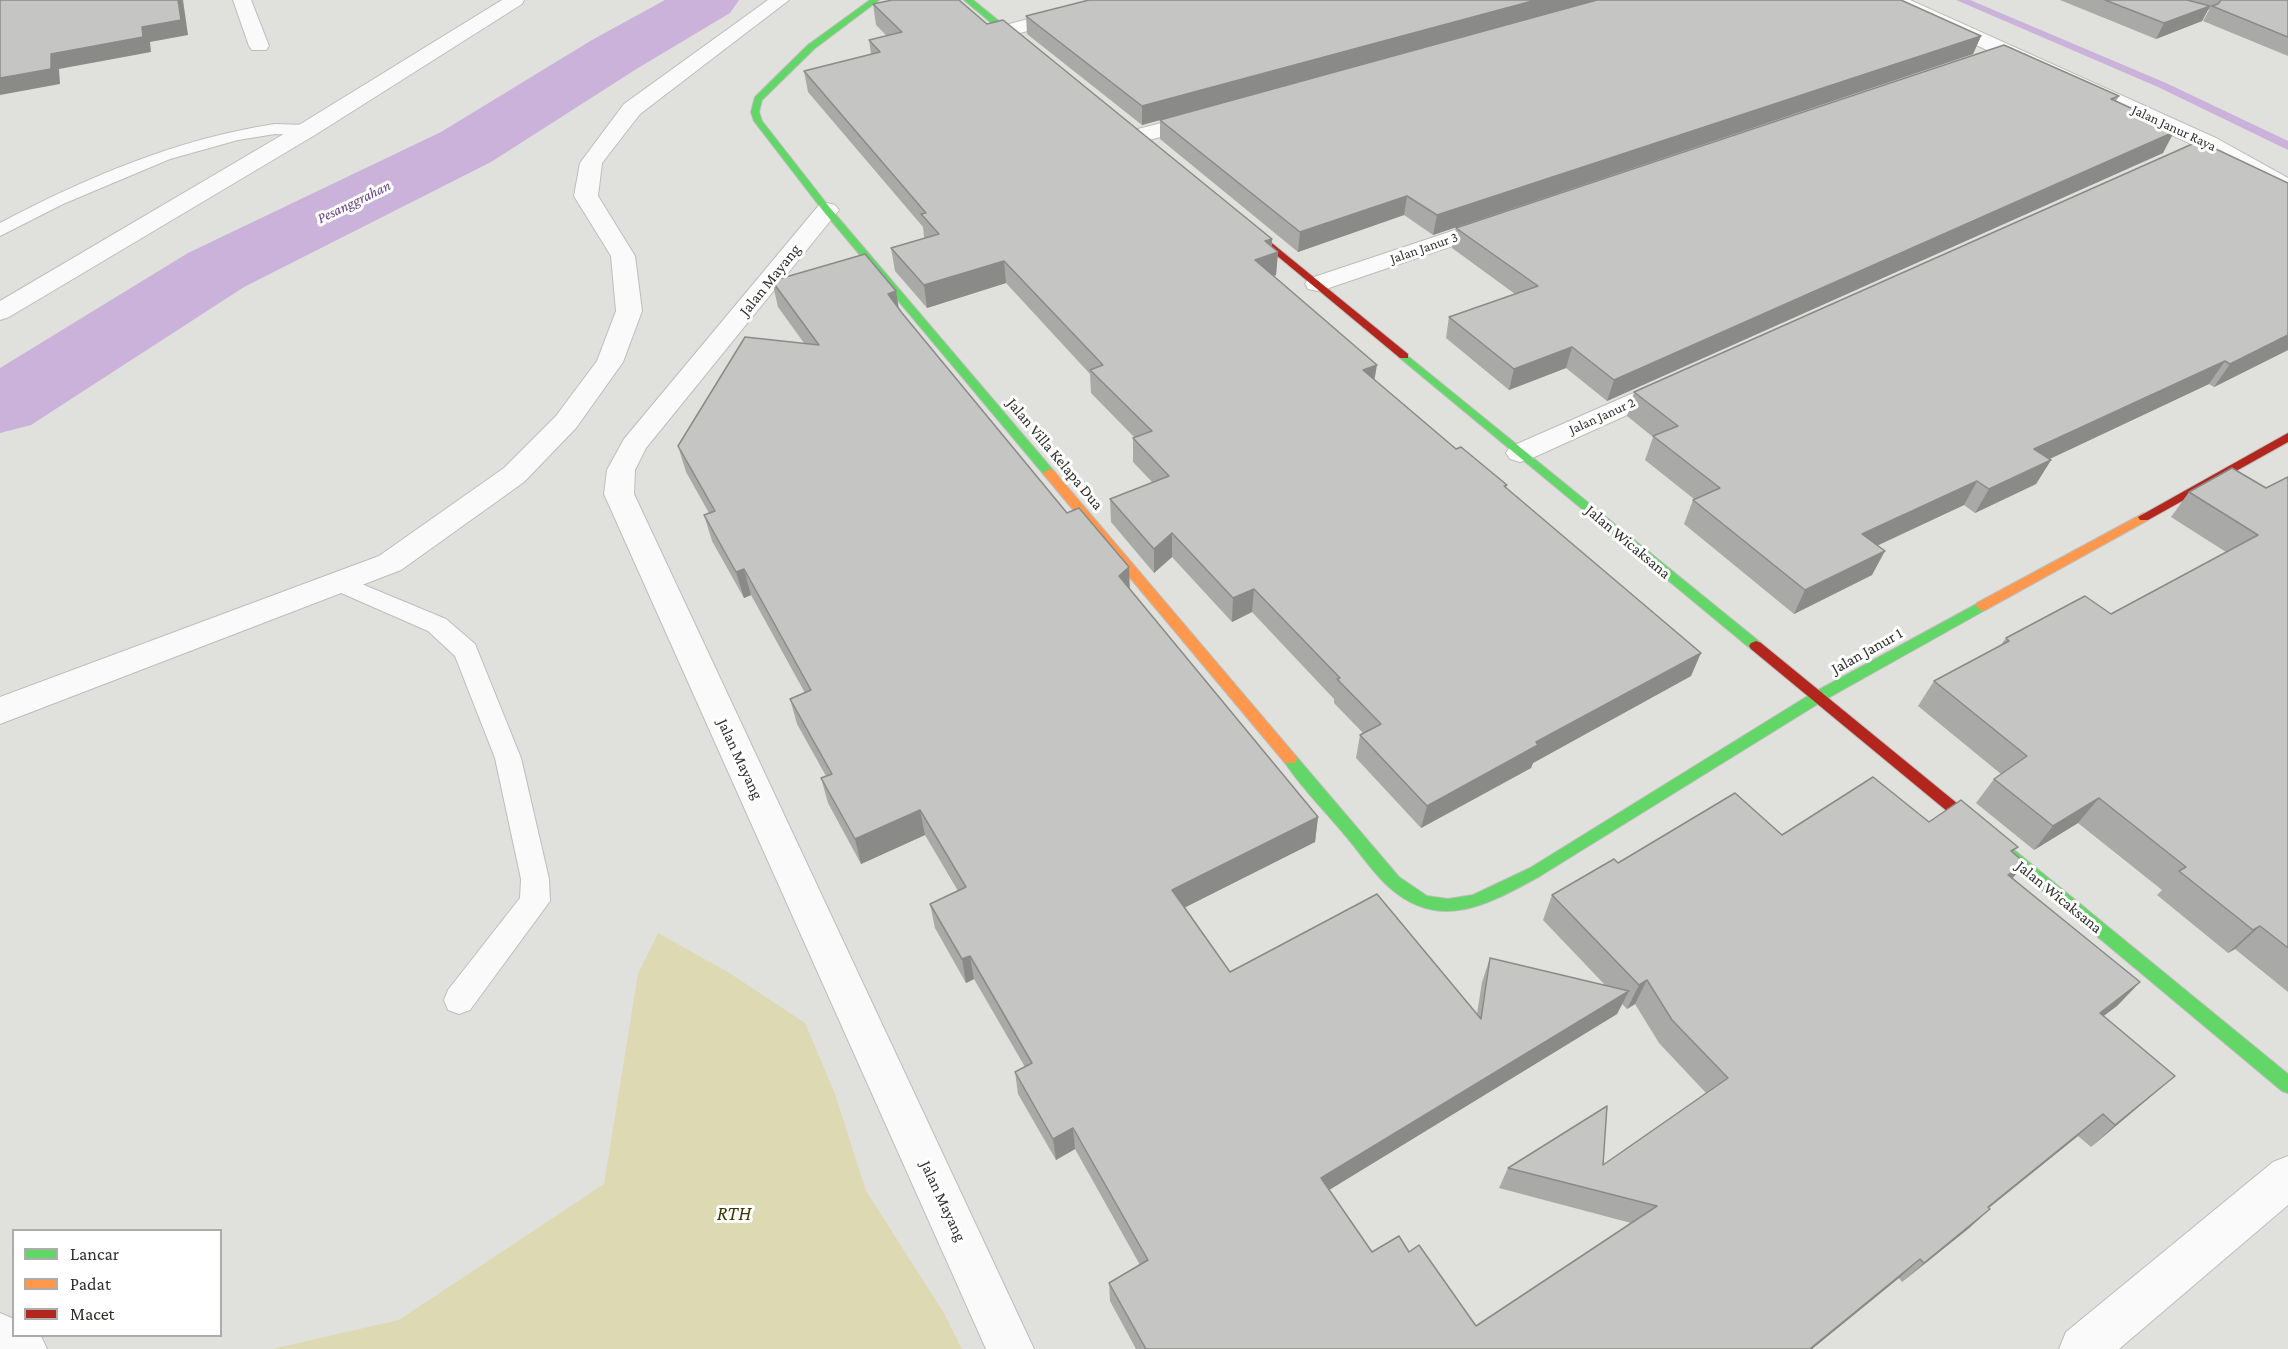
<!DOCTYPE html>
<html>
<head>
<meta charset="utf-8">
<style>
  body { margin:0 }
  #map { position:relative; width:2288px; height:1349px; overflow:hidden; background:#e0e0dd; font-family:"Crimson Pro",serif }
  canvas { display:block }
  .legend { position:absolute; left:12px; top:1229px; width:210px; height:108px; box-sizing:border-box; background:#fff; border:2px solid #acacab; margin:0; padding:8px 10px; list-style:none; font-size:18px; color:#2f2f2d }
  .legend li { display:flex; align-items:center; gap:12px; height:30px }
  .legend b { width:30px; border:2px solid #acacab }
</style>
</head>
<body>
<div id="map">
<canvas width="2288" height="1349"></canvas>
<ul class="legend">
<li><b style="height:8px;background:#63d668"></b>Lancar</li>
<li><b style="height:8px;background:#ff974d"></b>Padat</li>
<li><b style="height:8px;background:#b3261e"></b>Macet</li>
</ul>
</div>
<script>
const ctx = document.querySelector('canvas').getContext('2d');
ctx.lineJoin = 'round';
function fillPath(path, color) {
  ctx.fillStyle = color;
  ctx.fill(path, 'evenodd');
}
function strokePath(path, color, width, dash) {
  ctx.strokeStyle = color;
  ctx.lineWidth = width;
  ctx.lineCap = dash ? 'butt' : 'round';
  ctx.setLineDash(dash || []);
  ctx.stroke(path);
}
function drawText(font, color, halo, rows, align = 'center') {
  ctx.font = font + ' "Crimson Pro",serif';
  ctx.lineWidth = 6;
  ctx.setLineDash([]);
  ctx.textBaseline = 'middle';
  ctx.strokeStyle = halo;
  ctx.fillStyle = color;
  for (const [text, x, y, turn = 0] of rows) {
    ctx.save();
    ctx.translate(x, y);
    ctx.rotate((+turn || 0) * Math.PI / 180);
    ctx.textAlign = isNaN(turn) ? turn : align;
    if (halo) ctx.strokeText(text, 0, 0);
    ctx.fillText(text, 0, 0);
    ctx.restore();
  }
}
fillPath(new Path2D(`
  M658 933 731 974 805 1023 835 1094 866 1191 945 1315 962 1349H272L399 1320 604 1184 638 974Z`), '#ddd9b2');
fillPath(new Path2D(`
  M1956 0H1970L2166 83 2288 141V150L2158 87Z`), '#cab2da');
fillPath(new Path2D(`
  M665 0H739L730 13 638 68 491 162 244 287 31 425 0 433V368L188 253 441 132 592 40Z`), '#cab2da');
const lane = new Path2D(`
  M275 124 307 125 315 130 307 135 275 134 238 140 170 159 63 204 0 236V223C87 177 177 139 275 124Z
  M340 575 446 619 475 644 521 758 549 879 550 901 470 1010 459 1014 448 1010 444 1000 448 990 520 898 521 879 495 758 455 656 428 631 332 589 328 583 332 577Z
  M0 1313 14 1319V1336H41L47 1349H0Z`);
const street = new Path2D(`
  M233 0H251L269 46 266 50H252L249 46Z
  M502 0H524L522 4 315 135 9 317 0 320V301L299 125Z
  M768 0H789L640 114 602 163 598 196 635 256 642 311 623 362 576 428 524 482 401 570 0 724V697L379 556 504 468 556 416 597 361 616 311 611 256 574 196 580 163 624 104Z
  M1100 0H1131L1129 4 1005 37 998 35 995 31 998 27Z
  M1885 0H1910L2216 138 2288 178V194L2280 192 2200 148 1887 4Z
  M1204 112 1212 113 1215 118 1212 123 1138 143 1130 141 1127 136 1130 131Z
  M827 203 835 205 839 210 835 215 646 448 635 470 634 494 1034 1349H986L604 494 607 470 624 439 819 205Z
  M1497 216 1505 218 1509 223 1505 228 1326 289 1317 291 1308 289 1305 284 1308 279Z
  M1670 377 1680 379 1683 385 1680 391 1530 459 1520 462 1510 459 1506 453 1510 447Z
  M2288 1156V1205L2119 1349H2059L2066 1332 2273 1162Z`);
const fast = new Path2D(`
  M870 0H879L814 49 762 100 759 112 762 121 830 208 1053 470 1055 473 1053 476H1045L824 212 754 121 751 112 755 97 808 45Z
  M964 0H973L1031 47V51H1025Z
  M1404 353 1761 643 1763 646 1761 649H1751L1400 358 1399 356Z
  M1982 601 1987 603 1988 606 1987 609 1821 702 1540 876C1489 904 1440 933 1389 887 1372 872 1359 851 1344 834 1327 813 1295 781 1283 759L1285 755H1295L1399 877 1427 896 1448 899 1473 895 1530 868 1811 694Z
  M1981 825 1986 827 2288 1074V1093L2282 1091 1976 835 1974 831 1976 827Z`);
const slow = new Path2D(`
  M1049 469 1053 470 1295 755 1297 759 1295 763H1285L1045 476 1043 473Z
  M2144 513 2150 517 2148 520 1987 609 1982 611 1976 606 1977 603Z`);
const jam = new Path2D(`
  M1236 214 1408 354V358H1400L1233 219V215Z
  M2288 433V442L2148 520H2140L2138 517Z
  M1756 641 1761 643 1986 827 1988 831 1986 835 1981 837 1976 835 1751 649 1749 646 1751 643Z`);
strokePath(lane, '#bdbdbb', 2);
strokePath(street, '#bdbdbb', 2);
strokePath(fast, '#bdbdbb', 2);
strokePath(slow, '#bdbdbb', 2);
strokePath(jam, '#bdbdbb', 2);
fillPath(lane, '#fafafa');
fillPath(street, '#fafafa');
fillPath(fast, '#63d668');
fillPath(slow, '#ff974d');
fillPath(jam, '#b3261e');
fillPath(new Path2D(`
  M2060 0H2288V56L2203 21 2209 10H2208L2202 21 2156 39Z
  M873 4 987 24 1272 239V247L1278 252 1276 275 1274 276 1374 380 1456 449 1507 485 1506 488 1691 676 1533 763 1531 768 1421 828 1356 758 1360 735 1363 733 1334 703V699L1252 612 1232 622 1172 557 1154 573 1111 522 1110 499 1153 483 1133 462V438H1135L1091 393 1090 374 1006 283 927 308 895 271 891 248 925 238 924 237 923 227 808 92 804 71 871 54 869 40 887 36 876 25Z
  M1026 16 1981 36 1973 54 1433 235 1404 215 1298 252 1160 139V120L1142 125 1027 34Z
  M2119 96 2116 101 2172 132 2163 153 1607 401 1566 368 1509 390 1446 338 1449 317 1515 294 1452 248 1456 228Z
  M772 281 899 310 1318 817 1315 842 1185 907 1230 972 1477 1014 1482 982 1490 958 1605 985 1543 920 1552 895 1618 863 1782 835 1929 822 2013 853 2025 863 2013 878 2140 982 2117 1006 2103 1016 2149 1098 2091 1147 2078 1136 1989 1208 1990 1209 1968 1229 1902 1282 1899 1278 1812 1349H1136L1110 1301 1109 1283 1140 1265 1075 1149 1056 1160 1018 1094 1015 1072 1025 1067 974 979 966 983 935 928 930 904 958 891 925 835 861 864 828 803 821 778 826 776 797 724 790 699 805 693 751 595 744 598 712 541 704 515 709 513 686 472 678 446 804 343 778 307ZM1622 1004 1627 1009 1635 1004 1659 1043 1706 1093 1603 1165 1508 1168 1499 1188 1631 1223 1476 1326 1409 1252H1372L1329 1190 1617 1014Z
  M2288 350 2214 387 2209 384 2049 459 2051 460 2036 484 1975 513 1964 505 1877 546 1872 575 1794 614 1684 524 1693 500 1694 499 1645 460 1653 437 1627 416 1634 392Z
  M2288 477V992L2235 949 2228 953 2157 895 2162 890 2078 823 2034 850 1976 803 1994 779 2001 774 1918 706 1934 681 2001 645 2006 638 2111 614 2226 552 2171 517 2189 492 2266 488Z`), '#a9a9a8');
fillPath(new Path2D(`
  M178 0H183L188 35 150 42 151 52 59 69 60 84 0 95V78L51 54 142 27Z
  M1536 0H1598L1142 125V106Z
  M2210 6 2202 21 2156 39 2164 23Z
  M1981 36 1973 54 1433 235 1437 215Z
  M2175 128 2171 134 2174 132 2163 153 1607 401 1614 380Z
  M1407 196 1404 215 1298 252 1300 232Z
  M1272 239 1271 254 1278 252 1276 275 1254 282 1255 260 1265 241Z
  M1004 261 1006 283 927 308 924 285Z
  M896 291 900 316 888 294Z
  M2288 335V350L2214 387 2230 364Z
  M1572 347 1566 368 1509 390 1514 369Z
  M2225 361 2209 384 2020 473 2034 449Z
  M1377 365 1373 388 1363 370Z
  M2051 460 2036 484 1975 513 1989 489Z
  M1977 481 1964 505 1850 558 1862 534Z
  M1172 533V557L1154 573V549Z
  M1885 551 1872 575 1794 614 1805 590Z
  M1129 567 1130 593 1119 576Z
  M744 569 751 595 744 598 736 572Z
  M1254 589 1252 612 1232 622 1233 598Z
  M1701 653 1691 676 1533 763 1531 768 1421 828 1427 806 1536 742Z
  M2099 798 2078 823 2034 850 2053 826Z
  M920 810 925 835 861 864 855 839Z
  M1318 817 1315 842 1172 914V890Z
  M2025 863 2005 887 2008 875Z
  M2260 926 2235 949 2228 953 2253 930Z
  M970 956 974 979 966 983 962 959Z
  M1647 980 1635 1004 1627 1009 1639 985Z
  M2140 982 2117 1006 2077 1036 2100 1013Z
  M1629 991 1617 1014 1316 1198 1321 1178Z
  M2175 1076 2149 1098 2091 1147 2115 1125Z
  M2103 1114 2078 1136 1965 1227 1988 1207Z
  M1073 1128 1075 1149 1056 1160 1053 1139Z
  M1990 1209 1968 1229 1902 1282 1924 1263Z
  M1920 1259 1899 1278 1812 1349H1810Z`), '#8a8a88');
const building = new Path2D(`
  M0 0H178L181 20 142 27 143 37 51 54V69L0 78Z
  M892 0H959L987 24 1003 20 1272 239 1265 241 1278 252 1255 260 1377 365 1363 370 1456 449 1461 447 1507 485 1504 486 1701 653 1536 742 1538 745 1427 806 1360 735 1381 724 1337 679 1340 678 1254 589 1233 598 1172 533 1154 549 1110 499 1169 476 1133 438 1152 431 1090 370 1103 365 1004 261 924 285 891 248 939 234 921 214 926 213 804 71 880 52 869 40 902 32 873 4Z
  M1089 0H1536L1142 106 1026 16Z
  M1597 0H1901L1981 36 1437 215 1407 196 1300 232 1160 120Z
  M2105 0H2187L2210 6 2164 23Z
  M2221 0H2288V37L2212 6 2218 4Z
  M2004 45 2119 96 2111 99 2175 128 2169 130 2174 132 1614 380 1572 347 1514 369 1449 317 1538 286 1456 228Z
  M2199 141 2288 183V335L2230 364 2225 361 2034 449 2051 460 1989 489 1977 481 1862 534 1885 551 1805 590 1693 500 1720 488 1653 436 1678 426 1634 392Z
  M865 254 896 291 888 294 902 313 1067 513 1079 508 1129 567 1119 576 1318 817 1172 890 1230 972 1377 894 1481 1019 1490 958 1629 991 1321 1178 1372 1252 1399 1236 1409 1252 1419 1245 1476 1326 1657 1206 1508 1168 1607 1106 1603 1165 1728 1078 1672 1020 1647 980 1639 985 1552 895 1614 859 1618 863 1735 793 1782 835 1873 777 1929 822 1961 800 2018 847 2011 851 2025 863 2008 875 2140 982 2100 1013 2175 1076 2115 1125 2103 1114 1988 1207 1990 1209 1924 1263 1920 1259 1811 1348 1812 1349H1146L1109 1283 1148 1260 1073 1128 1053 1139 1015 1072 1032 1063 970 956 962 959 930 904 966 887 920 810 855 839 821 778 832 774 790 699 811 690 744 569 736 572 704 515 715 511 678 446 745 337 819 345 772 281Z
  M2232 468 2266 488 2288 477V948L2260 926 2253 930 2179 871 2186 867 2099 798 2053 826 1994 779 2027 756 1934 681 2009 641 2006 638 2085 596 2111 614 2258 535 2189 492Z`);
fillPath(building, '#c5c5c3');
strokePath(building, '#8a8a88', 1.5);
drawText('14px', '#2f2f2d', '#fff', [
  ["Jalan Janur Raya",2174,128,25],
  ["Jalan Janur 3",1424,248,-19],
  ["Jalan Janur 2",1602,416,-24]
]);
drawText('italic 15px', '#6b4087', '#fff', [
  ["Pesanggrahan",354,202,-26]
]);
drawText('16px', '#2f2f2d', '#fff', [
  ["Jalan Mayang",770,280,-51],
  ["Jalan Villa Kelapa Dua",1055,454,50],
  ["Jalan Wicaksana",1628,542,40],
  ["Jalan Janur 1",1867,651,-29],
  ["Jalan Mayang",740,759,65],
  ["Jalan Wicaksana",2059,897,39],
  ["Jalan Mayang",943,1201,65]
]);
drawText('italic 20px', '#3e3800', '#fff', [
  ["RTH",734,1214]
]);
</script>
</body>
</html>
